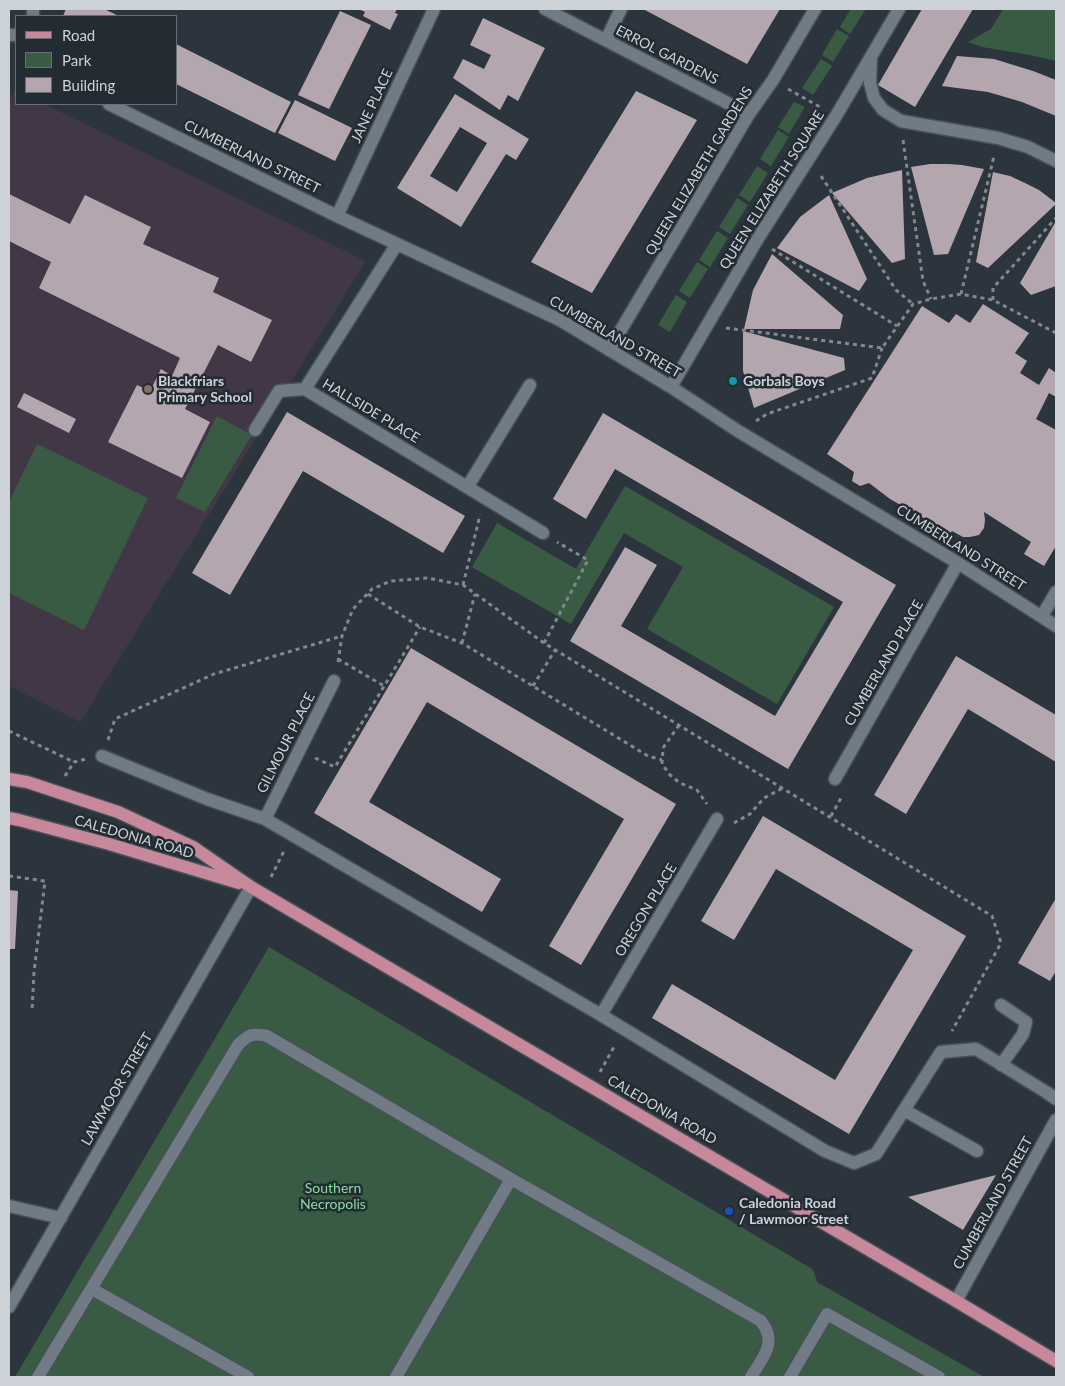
<!DOCTYPE html>
<html>
<head>
<meta charset="utf-8">
<style>
  body { margin:0 }
  #map { position:relative; width:1065px; height:1386px; overflow:hidden; background:#2c353e; font-family:Lato,sans-serif }
  canvas { display:block }
  .frame { position:absolute; inset:0; border:10px solid #ccd2d8; pointer-events:none }
  .legend { position:absolute; left:15px; top:15px; width:162px; height:90px; box-sizing:border-box; background:#232b33; border:1px solid #676e75; margin:0; padding:6px 9px; list-style:none; font-size:15px; color:#ccd2d8 }
  .legend li { display:flex; align-items:center; gap:10px; height:25px }
  .legend b { width:25px; border:1px solid #676e75 }
</style>
</head>
<body>
<div id="map">
<canvas width="1065" height="1386"></canvas>
<div class="frame"></div>
<ul class="legend">
<li><b style="height:6px;background:#c6889a"></b>Road</li>
<li><b style="height:14px;background:#3a5b43"></b>Park</li>
<li><b style="height:14px;background:#b4a6af"></b>Building</li>
</ul>
</div>
<script>
const ctx = document.querySelector('canvas').getContext('2d');
ctx.lineJoin = 'round';
function fillPath(path, color) {
  ctx.fillStyle = color;
  ctx.fill(path, 'evenodd');
}
function strokePath(path, color, width, dash) {
  ctx.strokeStyle = color;
  ctx.lineWidth = width;
  ctx.lineCap = dash ? 'butt' : 'round';
  ctx.setLineDash(dash || []);
  ctx.stroke(path);
}
function drawText(font, color, halo, rows, align = 'center') {
  ctx.font = font + ' Lato,sans-serif';
  ctx.lineWidth = 5;
  ctx.setLineDash([]);
  ctx.textBaseline = 'middle';
  ctx.strokeStyle = halo;
  ctx.fillStyle = color;
  for (const [text, x, y, turn = 0] of rows) {
    ctx.save();
    ctx.translate(x, y);
    ctx.rotate((+turn || 0) * Math.PI / 180);
    ctx.textAlign = isNaN(turn) ? turn : align;
    if (halo) ctx.strokeText(text, 0, 0);
    ctx.fillText(text, 0, 0);
    ctx.restore();
  }
}
fillPath(new Path2D(`
  M14 90H16V104H44L366 261 80 722 9 686V102Z`), '#423746');
fillPath(new Path2D(`
  M851 9H866L850 34 840 27Z
  M1003 9H1056V61L1025 54 982 47 968 42 991 29Z
  M837 29 849 36 833 62 822 55Z
  M821 59 832 66 813 95 802 88Z
  M794 102 805 107 789 134 778 127Z
  M778 130 789 137 771 166 760 159Z
  M757 166 768 173 750 202 739 195Z
  M737 198 748 205 730 234 719 227Z
  M717 231 728 238 710 267 699 260Z
  M697 262 708 269 690 298 679 291Z
  M676 295 687 302 670 332 658 325Z
  M217 416 252 435 205 512 176 498Z
  M37 444 148 498 84 630 9 593V502Z
  M625 486 834 607 777 704 647 629 683 567 624 533 571 624 472 567 497 523 576 569Z
  M269 947 812 1269 814 1272 817 1282 984 1377H15Z`), '#3a5b43');
fillPath(new Path2D(`
  M66 9H104L119 16H63Z
  M359 9H397L395 13 398 14 390 30 363 16 365 12Z
  M643 9H780L747 64Z
  M922 9H973L915 107 878 85Z
  M340 11 371 25 329 109 298 95Z
  M483 18 545 48 518 101 508 95 500 110 453 78 463 59 484 69 491 55 470 45Z
  M176 44 291 102 275 133 176 84Z
  M957 56 994 59 1033 71 1056 80V116L1022 102 988 92 942 86Z
  M636 91 697 120 592 293 531 262Z
  M455 94 529 139 516 160 506 154 461 227 397 188ZM460 127 487 143 457 192 430 176Z
  M295 100 352 128 335 161 278 133Z
  M930 164H948L962 165 984 169 948 254 934 255 911 167Z
  M902 170 905 259 892 263 832 193 867 178Z
  M993 172 1010 176 1025 183 1039 190 1056 203V204L988 268 976 262Z
  M9 194 70 224 85 195 151 227 143 244 219 278 213 292 272 320 251 362 218 345 185 409 210 422 182 478 108 442 137 385 150 391 161 369 172 376 180 358 39 288 51 262 9 241Z
  M829 195 867 279 859 291 777 248 800 217Z
  M1056 221V286L1031 295 1020 283Z
  M772 254 843 315 840 329H744L753 290Z
  M983 304 1029 333 1015 353 1027 361 1020 373 1039 385 1049 368 1056 373V397L1049 393 1036 419 1056 430V546L1044 566 1024 554 1031 542 984 512 985 520 984 528 979 535 970 537H963L952 531 950 533 890 499 869 483 860 486 852 481 854 472 827 454 922 306 949 323 956 314 970 323Z
  M743 331 844 358 845 370 754 408 743 371Z
  M24 393 76 419 69 433 17 407Z
  M287 412 465 516 443 553 303 471 230 595 192 573Z
  M603 413 896 585 788 769 570 641 625 547 657 565 621 626 775 716 843 602 615 469 586 519 553 499Z
  M411 648 676 804 581 965 549 946 624 819 427 702 369 802 501 879 482 912 314 813Z
  M956 656 1056 715V762L968 709 906 814 874 795Z
  M763 816 966 936 849 1134 652 1018 672 984 835 1080 913 950 776 869 734 940 701 921Z
  M9 890 18 891 15 949H9Z
  M1056 898V971L1050 981 1018 963Z
  M996 1175 963 1230 908 1197Z`), '#b4a6af');
const minor = new Path2D(`
  M545 9 749 114
  M33 16V9
  M9 35H16
  M606 40 621 9
  M871 59 870 83 874 98 883 110 901 121 998 138 1028 147 1056 161
  M109 104 337 216 560 320 671 387 738 431 958 563 1056 626
  M337 216 434 9
  M397 244 305 389 543 533
  M609 350 749 114 773 80 815 9
  M671 387 757 240 836 116 899 9
  M255 430 279 391 305 389
  M468 486 530 385
  M1042 616 1056 592
  M102 756 207 799 265 819 601 1015 825 1151 854 1163 876 1154 941 1052 976 1049 1046 1092 1056 1099
  M835 779 958 563
  M265 819 334 681
  M601 1015 717 819
  M1001 1065 1023 1034 1026 1022 1001 1005
  M904 1110 977 1151
  M9 1206 61 1218
  M92 1289 248 1377
  M956 1301 1056 1120
  M9 1307 251 887
  M38 1377 238 1045C249 1034 252 1033 267 1036L511 1179 761 1321C778 1343 763 1357 751 1377
  M396 1377 511 1179
  M790 1377 827 1314 939 1377`);
const major = new Path2D(`
  M9 779 27 782 118 812 193 847 251 887 956 1301 1056 1361
  M9 818 19 820 109 844 239 883`);
strokePath(minor, '#485057', 15);
strokePath(major, '#485057', 15);
strokePath(new Path2D(`
  M788 89 820 107
  M903 140 923 281 931 299
  M821 176 896 290 913 304
  M772 249 897 326
  M961 294 994 156
  M993 300V288L1056 218
  M726 328 882 348 913 304 931 299 961 294 993 300 1056 333
  M756 421 767 414 872 378 882 348
  M463 585 480 515
  M368 594 420 627 462 643 648 756 662 760
  M462 643 475 594
  M544 643 588 560 557 542
  M338 659 384 686
  M338 662 342 636 353 609 372 589 391 581 427 578 463 585 544 643 992 916 1001 943 952 1031
  M533 686 555 650
  M679 725 663 748 662 764 670 775 680 783 697 790 707 804
  M9 731 74 762
  M108 740 115 719 214 674 342 636
  M315 758 335 767 420 627
  M65 776 74 762 86 759
  M831 816 841 798
  M734 823 750 814 764 798 783 788
  M9 876 45 881 34 972 32 1011
  M271 877 284 851
  M600 1072 615 1045`), '#818890', 3, [4, 4]);
strokePath(minor, '#717b85', 12);
strokePath(major, '#c6889a', 12);
for (const [x, y, r, color] of [
  [733,381,5,"#0f9aa8"],
  [148,389,5,"#8d6e63"],
  [729,1211,5,"#1a4fb4"]
]) {
  const dot = new Path2D();
  dot.arc(x, y, r, 0, 2 * Math.PI);
  ctx.fillStyle = color;
  ctx.fill(dot);
  strokePath(dot, '#232b33', 2);
}
drawText('14px', '#ccd2d8', '#232b33', [
  ["ERROL GARDENS",667,55,27],
  ["JANE PLACE",372,106,-65],
  ["CUMBERLAND STREET",252,157,26],
  ["QUEEN ELIZABETH GARDENS",699,171,-59],
  ["QUEEN ELIZABETH SQUARE",772,190,-58],
  ["CUMBERLAND STREET",615,337,30],
  ["HALLSIDE PLACE",371,411,31],
  ["CUMBERLAND STREET",961,548,32],
  ["CUMBERLAND PLACE",884,663,-60],
  ["GILMOUR PLACE",286,743,-63],
  ["CALEDONIA ROAD",134,837,16],
  ["OREGON PLACE",646,910,-59],
  ["LAWMOOR STREET",117,1089,-60],
  ["CALEDONIA ROAD",662,1110,30],
  ["CUMBERLAND STREET",993,1203,-61]
]);
drawText('bold 14px', '#ccd2d8', '#232b33', [
  ["Blackfriars",158,381],
  ["Primary School",158,397],
  ["Gorbals Boys",743,381],
  ["Caledonia Road",739,1203],
  ["/ Lawmoor Street",739,1219]
], 'left');
drawText('14px', '#8adda1', '#232b33', [
  ["Southern",333,1188],
  ["Necropolis",333,1204]
]);
</script>
</body>
</html>
